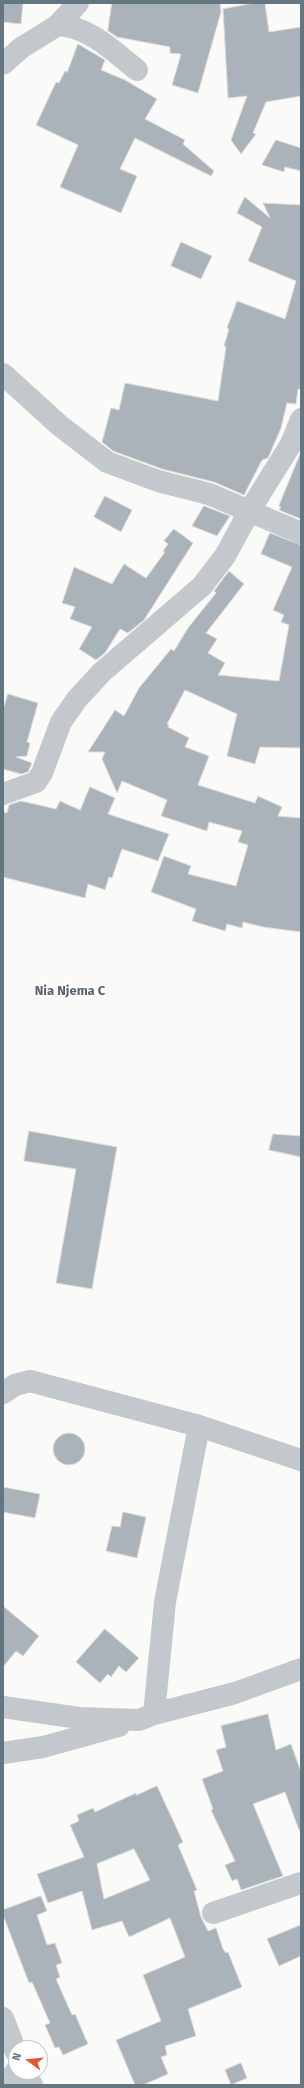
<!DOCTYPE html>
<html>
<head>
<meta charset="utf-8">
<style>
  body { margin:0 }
  #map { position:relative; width:304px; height:2088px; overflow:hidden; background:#fafaf8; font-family:"Fira Sans",sans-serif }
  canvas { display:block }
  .frame { position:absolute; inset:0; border:4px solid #657683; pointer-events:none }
  .north { position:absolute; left:8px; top:2040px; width:40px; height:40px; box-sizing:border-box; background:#fff; border:1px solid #c1c8cd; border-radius:50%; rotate:286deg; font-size:11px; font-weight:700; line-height:16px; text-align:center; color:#657683 }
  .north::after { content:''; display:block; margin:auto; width:14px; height:18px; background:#e4572e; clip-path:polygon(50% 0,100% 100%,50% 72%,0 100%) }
</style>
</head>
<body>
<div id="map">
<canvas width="304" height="2088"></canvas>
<div class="frame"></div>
<div class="north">N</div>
</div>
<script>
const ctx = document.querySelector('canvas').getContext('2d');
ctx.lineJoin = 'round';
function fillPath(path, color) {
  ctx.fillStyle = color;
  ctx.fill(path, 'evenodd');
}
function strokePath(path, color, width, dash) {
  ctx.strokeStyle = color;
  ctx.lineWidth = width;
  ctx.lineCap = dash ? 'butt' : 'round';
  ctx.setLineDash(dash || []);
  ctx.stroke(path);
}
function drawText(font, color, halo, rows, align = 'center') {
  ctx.font = font + ' "Fira Sans",sans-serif';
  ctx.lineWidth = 4;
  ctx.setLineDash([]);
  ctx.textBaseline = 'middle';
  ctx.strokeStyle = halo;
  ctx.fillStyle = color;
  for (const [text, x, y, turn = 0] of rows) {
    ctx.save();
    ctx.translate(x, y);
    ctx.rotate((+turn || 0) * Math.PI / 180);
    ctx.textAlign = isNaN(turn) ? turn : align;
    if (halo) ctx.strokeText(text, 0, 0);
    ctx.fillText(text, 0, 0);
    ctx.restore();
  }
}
const building = new Path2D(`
  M3 3H23L21 24 3 22Z
  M112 3H220L221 12 198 93 172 85 181 54 170 53V47L117 37 108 31Z
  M255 3H265L269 32 301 27V96L266 102 253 133 256 134 241 154 231 140 247 96 228 98 223 9Z
  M78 44 105 60 101 70 125 80 157 99 145 119 185 140 183 144 214 171 211 176 135 138 120 169 137 176 121 213 60 187 78 145 36 125 56 82 59 83 65 71 67 72Z
  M276 140 301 148V171L285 167 284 172 262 165Z
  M245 197 270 218 263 203 301 205V389H298L296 404 287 403 281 428 268 458 262 460 244 495 214 482 162 469 113 451 102 442 111 408 119 410 125 383 218 401 226 347 224 346 229 329 227 328 237 301 285 319 296 281 248 261 262 227 237 213Z
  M181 242 212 256 201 279 171 266Z
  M301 452V519L279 510 281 507 279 506Z
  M105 496 132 510 121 532 94 517Z
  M204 506 230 516 217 536 192 526Z
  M174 529 193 543 144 620 128 633 120 629 105 653 96 660 79 649 92 627 70 619 75 607 62 603 74 567 112 584 124 564 146 578 165 552 163 551 168 544 164 541Z
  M270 533 301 545V748L260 747 255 764 227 756 237 714 185 690 167 724 169 725 168 727 189 738 185 747 209 756 198 785 255 803 258 796 282 807 278 816 301 818V932L263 927 243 922 242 928 227 924 225 931 192 921 196 909 151 892 164 856 191 866 188 874 236 886 248 845 238 842 242 831 209 822 207 831 161 816 167 800 122 781 117 793 102 759 105 752H88L115 710 124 716 139 688 171 649 174 651 188 628 216 593 214 591 229 571 244 584 206 633 217 639 208 653 225 663 218 675 279 681 289 625 281 622 284 615 273 610 292 567 261 554Z
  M8 694 38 703 27 742 30 743 27 756 16 757 32 763 28 772 21 774 3 769V710Z
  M90 787 115 798 108 814 169 834 158 861 122 849 112 878 109 877 105 890 88 884 85 898 3 877V812L7 813 9 805 21 801 56 809 60 801 80 810Z
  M29 1131 117 1147 92 1289 56 1283 76 1169 24 1161Z
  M273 1134 301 1136V1157L269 1150Z
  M53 1449a16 16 0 1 1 32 0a16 16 0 1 1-32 0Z
  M3 1487 40 1494 35 1518 3 1512Z
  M123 1512 146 1517 137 1558 106 1551 112 1526 120 1527Z
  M3 1606 39 1636 23 1656 16 1651 3 1667Z
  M105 1629 139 1658 126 1672 119 1666 111 1677 108 1674 100 1683 76 1662Z
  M268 1714 276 1750 291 1744 301 1772V1830H299L285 1792 253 1804 283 1876 241 1890 237 1879 232 1881 225 1865 235 1861 211 1810 213 1809 202 1779 223 1771 216 1750 226 1747 221 1726Z
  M157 1786 183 1842 178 1845 197 1890 194 1891 201 1917 208 1931 216 1928 223 1949 226 1953 228 1952 242 1987 188 2009 196 2036 165 2046 167 2055 161 2057 168 2074 143 2085H135L116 2040 161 2021 143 1975 185 1957 170 1918 129 1937 122 1921 92 1930 82 1891 48 1903 37 1874 84 1857 70 1825 79 1821 77 1815 93 1808 95 1812 136 1793V1795ZM134 1849 150 1880 104 1899 97 1864Z
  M41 1896 47 1911 37 1915 47 1945 55 1943 62 1963 56 1965 60 1977 56 1979 72 2015 75 2014 88 2044 63 2055 59 2047 55 2048 45 2025 50 2023 32 1982 29 1983 3 1915V1910Z
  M301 1925V1956L279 1966 267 1939Z
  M241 2063 247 2078 231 2085 225 2070Z`);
fillPath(building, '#aab3b9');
strokePath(building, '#dcdcda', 1);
strokePath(new Path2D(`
  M58 25 78 3
  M3 64 21 48 58 25C90 27 113 51 137 70
  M3 374 59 425 107 462 158 481 209 494 301 533
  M3 794 36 782 42 773 61 722 77 699 102 672 202 586 225 556 250 510 291 444 301 419
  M3 1393 15 1385 30 1381 199 1426 301 1460
  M3 1707 79 1718 139 1720 154 1714 235 1693 301 1669
  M154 1714 165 1602 199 1426
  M3 1753 43 1747 119 1726
  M213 1913 301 1883
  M3 2018 16 2052
  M25 2072 32 2085
  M7 2085 16 2071`), '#c3c8cc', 22);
drawText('bold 13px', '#57646e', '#fff', [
  ["Nia Njema C",70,991]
]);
</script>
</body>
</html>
